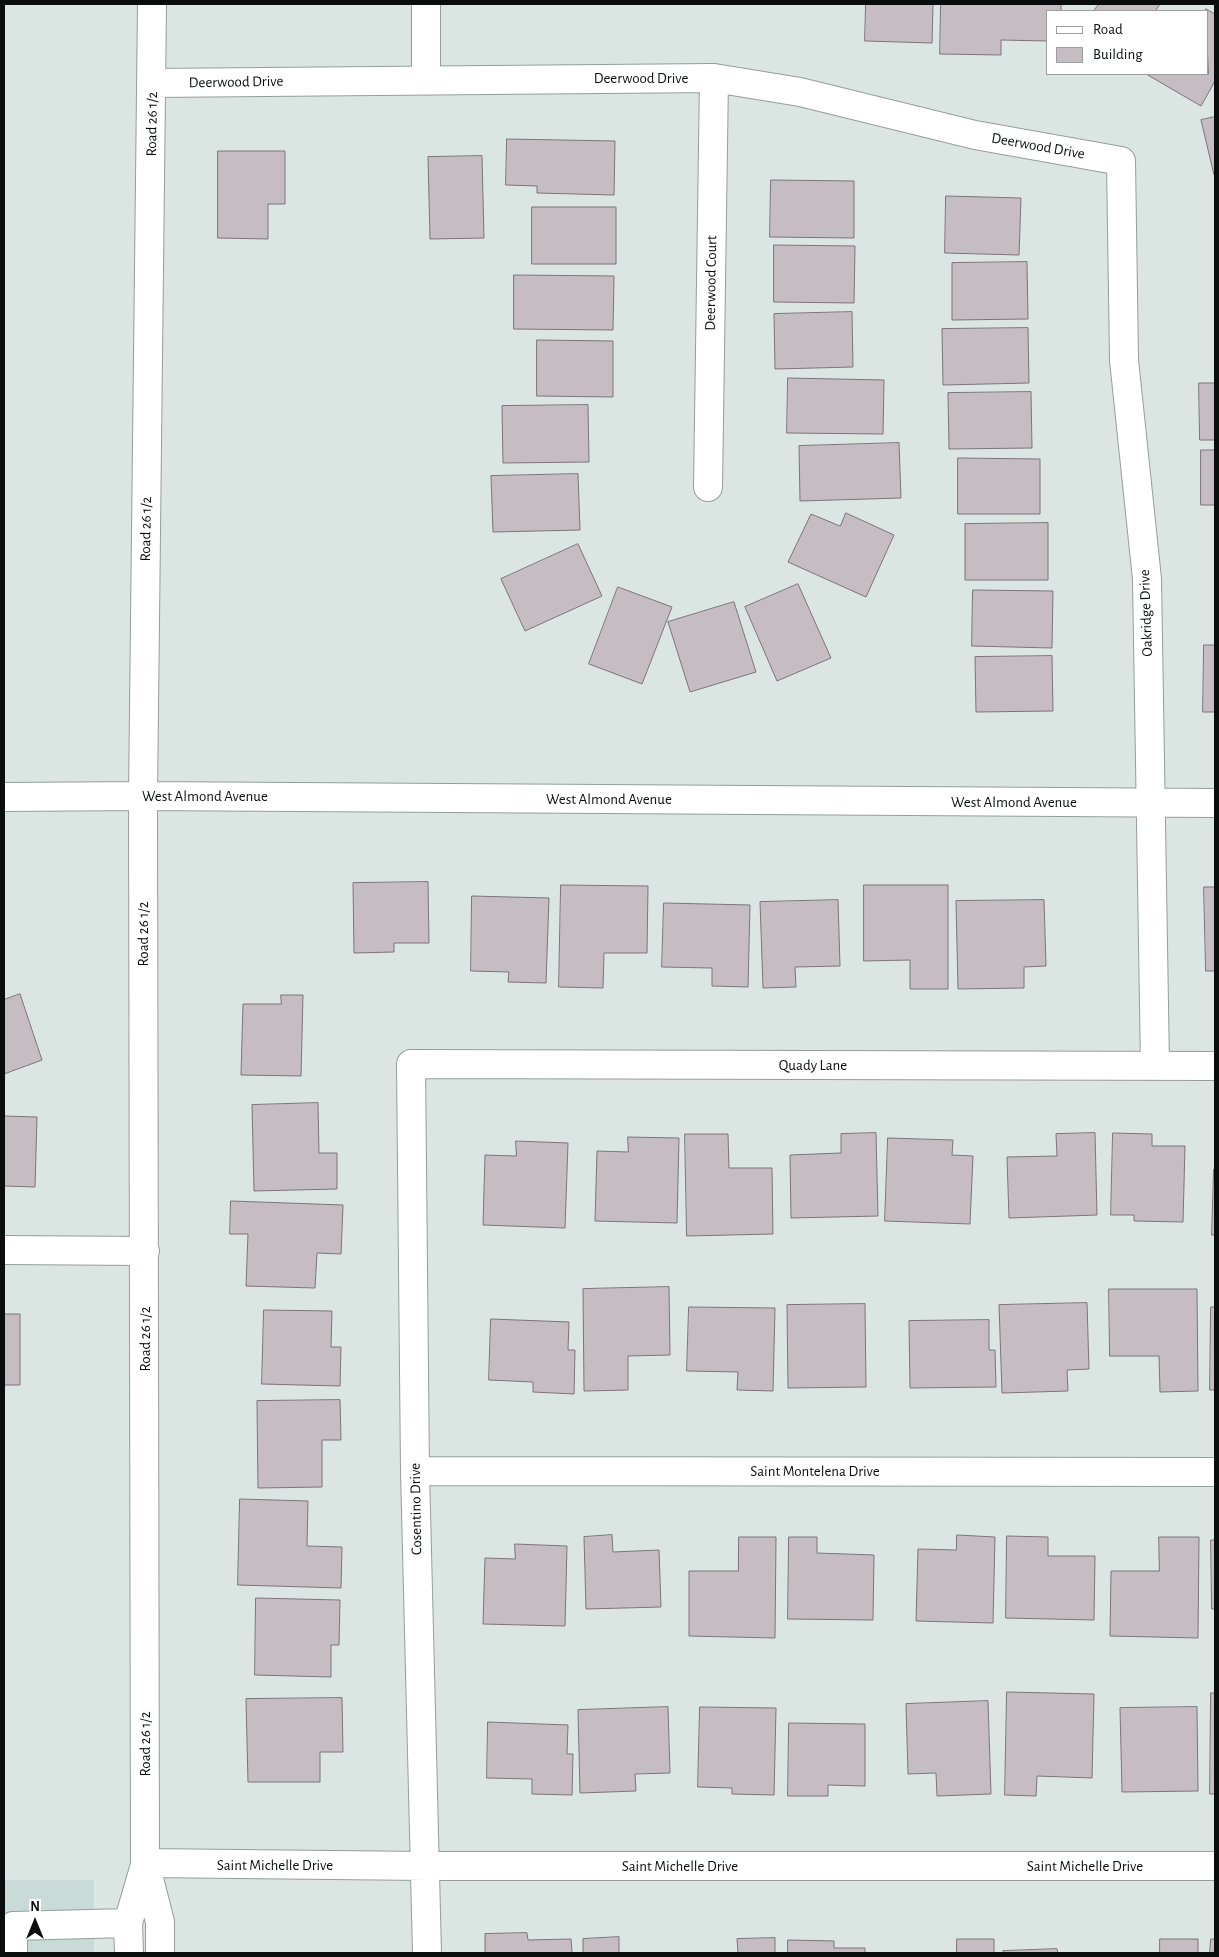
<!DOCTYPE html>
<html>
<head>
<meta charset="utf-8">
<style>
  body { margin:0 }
  #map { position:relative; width:1219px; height:1957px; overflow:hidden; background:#dbe5e2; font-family:"Alegreya Sans",sans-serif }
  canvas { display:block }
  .frame { position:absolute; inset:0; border:5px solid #090d0c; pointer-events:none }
  .legend { position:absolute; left:1046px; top:10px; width:162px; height:65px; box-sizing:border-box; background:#fff; border:1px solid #9d9e9e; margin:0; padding:6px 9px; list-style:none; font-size:15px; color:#090d0c }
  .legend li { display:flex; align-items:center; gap:10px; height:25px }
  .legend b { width:25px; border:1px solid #9d9e9e }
  .north { position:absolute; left:10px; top:1897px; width:50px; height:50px; -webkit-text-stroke:4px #fff; paint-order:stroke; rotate:0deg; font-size:14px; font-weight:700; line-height:20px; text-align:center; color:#090d0c }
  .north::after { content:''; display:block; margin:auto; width:18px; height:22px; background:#090d0c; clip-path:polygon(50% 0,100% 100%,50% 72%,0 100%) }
</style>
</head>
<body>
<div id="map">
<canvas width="1219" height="1957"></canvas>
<div class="frame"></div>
<ul class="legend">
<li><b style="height:6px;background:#fff"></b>Road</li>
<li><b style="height:14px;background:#c6bdc3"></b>Building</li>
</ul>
<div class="north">N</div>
</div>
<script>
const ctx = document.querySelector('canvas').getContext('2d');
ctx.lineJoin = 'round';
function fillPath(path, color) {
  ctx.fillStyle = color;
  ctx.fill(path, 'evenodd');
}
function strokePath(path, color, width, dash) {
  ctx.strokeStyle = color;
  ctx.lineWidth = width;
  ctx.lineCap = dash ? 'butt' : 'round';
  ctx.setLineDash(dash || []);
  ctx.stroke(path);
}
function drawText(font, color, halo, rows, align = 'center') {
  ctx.font = font + ' "Alegreya Sans",sans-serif';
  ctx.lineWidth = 5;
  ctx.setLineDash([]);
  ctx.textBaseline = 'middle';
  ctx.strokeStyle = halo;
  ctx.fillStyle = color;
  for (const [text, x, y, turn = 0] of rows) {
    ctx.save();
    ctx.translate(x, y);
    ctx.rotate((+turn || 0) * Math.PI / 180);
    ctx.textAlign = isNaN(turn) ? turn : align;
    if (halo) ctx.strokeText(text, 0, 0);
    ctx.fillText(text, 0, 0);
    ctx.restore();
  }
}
fillPath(new Path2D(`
  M4 1880H94V1953H4Z`), '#c8dbd6');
const building = new Path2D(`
  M866 4H933L932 43 865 41Z
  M941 4H1061V11H1048V41L1001 40V55L940 54Z
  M1099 4H1160L1156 10 1159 11H1094Z
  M1206 9 1215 14V81L1201 106 1146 74H1208Z
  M1215 117V175H1214L1201 120Z
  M507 139 615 141 614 195 537 193V186L506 185Z
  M218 151H285V204H268V239L218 238Z
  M482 156 484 238 430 239 428 157Z
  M771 180 854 181V238L770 237Z
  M946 196 1021 198 1019 255 945 253Z
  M532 207H616V264H532Z
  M774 245 855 246 854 303 774 302Z
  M1027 262 1028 319 952 320V263Z
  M514 275 614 276 613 330 514 329Z
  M852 312 853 367 775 369 774 314Z
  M1028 328 1029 383 943 385 942 329Z
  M537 340 613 341V397L537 396Z
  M788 378 884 380 883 434 787 433Z
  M1199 383H1215V440H1200Z
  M1031 392 1032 448 949 449 948 393Z
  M588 405 589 462 503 463 502 406Z
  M899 443 901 498 800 501 799 446Z
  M1201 450H1215V505H1201Z
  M958 458 1040 459V514H958Z
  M578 474 580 530 493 532 491 476Z
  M846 513 894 535 866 597 788 562 811 514 840 526Z
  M1048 523V580H965V524Z
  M578 544 602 596 525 631 501 579Z
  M798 584 831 658 777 681 745 607Z
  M618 587 672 607 642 684 589 664Z
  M973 590 1053 591 1052 648 972 646Z
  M734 602 756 672 690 692 668 622Z
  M1204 645H1215V712H1203Z
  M1052 656 1053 711 976 712 975 657Z
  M428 882 429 943H394V952L354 953 353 883Z
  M561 885 648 886 647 953H604L603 988 559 987Z
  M864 885H948V989H910V960L864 961Z
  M1204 887H1215V971H1206Z
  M472 896 549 898 546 983 508 982 509 972 471 971Z
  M838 900 840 966 795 967 796 987 763 988 760 902Z
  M1044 900 1046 966 1024 967V988L958 989 956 901Z
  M664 903 750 905 748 987 712 986V968L662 967Z
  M20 994 42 1060 4 1074V1000Z
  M281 995H303L301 1076 241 1075 243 1004H281Z
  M318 1103 319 1153H337V1189L254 1191 252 1105Z
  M4 1116 37 1117 35 1187 4 1186Z
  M876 1133 878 1216 791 1218 790 1155 841 1153V1134Z
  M1095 1133 1097 1215 1009 1218 1007 1157 1057 1156 1056 1134Z
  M1113 1133 1152 1134V1146H1185L1183 1222 1134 1221V1215H1111Z
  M685 1134H728L729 1168H772L773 1234 687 1236Z
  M628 1137 679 1138 677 1223 595 1221 597 1151 628 1152Z
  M888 1138 953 1140 952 1155 973 1156 970 1224 885 1221Z
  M516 1141 568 1143 565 1228 483 1225 485 1155 516 1156Z
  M1214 1169H1215V1235H1212Z
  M231 1201 343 1205 341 1254 317 1253 315 1288 246 1286 248 1234H230Z
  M669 1287 670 1355 628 1356V1390L584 1391 583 1289Z
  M1109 1289H1197L1198 1391 1160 1392 1159 1356H1110Z
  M1087 1303 1089 1369 1067 1370 1068 1391 1002 1393 999 1305Z
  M865 1304 866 1387 788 1388 787 1305Z
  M689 1307 775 1308 773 1391 737 1390 738 1372 687 1371Z
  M1211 1307H1215V1390H1210Z
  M264 1310 332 1311 331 1347H341L340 1386 262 1384Z
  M4 1314H20V1385H4Z
  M491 1319 569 1322 568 1350H575L574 1394 533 1392V1382L489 1380Z
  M989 1320V1350H995L996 1387 910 1388 909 1321Z
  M340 1400 341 1440H322V1487L258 1488 257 1401Z
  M240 1499 308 1501 307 1546 342 1547 341 1588 238 1585Z
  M612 1535 613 1552 659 1550 661 1607 586 1609 584 1537Z
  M957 1535 995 1537 993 1623 916 1621 918 1549 956 1550Z
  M1007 1536 1048 1537V1556H1095L1094 1620 1006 1618Z
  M739 1537H776L775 1638 689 1636V1571H738Z
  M789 1537H817V1553L874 1555 873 1620 788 1619Z
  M1159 1537H1199L1198 1638 1110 1636 1111 1571H1159Z
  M1211 1540H1215V1609H1212Z
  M515 1544 567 1546 565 1626 483 1624 485 1558 515 1559Z
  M256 1598 340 1600 339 1645H331V1677L255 1675Z
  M1007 1692 1094 1694 1092 1778 1037 1776 1036 1796 1005 1795Z
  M1211 1693H1215V1794H1210Z
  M342 1698 343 1752H320V1782H248L246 1699Z
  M988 1701 991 1794 937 1796 936 1773 908 1774 906 1704Z
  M668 1707 670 1773 635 1774 636 1791 580 1793 578 1710Z
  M700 1707 776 1708 774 1795 732 1794V1788L698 1787Z
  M1197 1707 1198 1791 1122 1792 1120 1708Z
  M488 1722 568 1725 567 1754H573L572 1795 532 1794V1779L487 1778Z
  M789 1723 865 1724V1786L828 1785V1796H788Z
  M527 1933 528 1940 571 1939 572 1953H485V1934Z
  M619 1937V1953H583V1939Z
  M775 1938V1953H738L737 1939Z
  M957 1939H994V1953H957Z
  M1160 1939H1198V1953H1160Z
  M1211 1939H1215V1953H1210Z
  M788 1940 834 1941V1948H865V1953H788Z
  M1057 1949 1058 1953H1004L1003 1951Z`);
fillPath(building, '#c6bdc3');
strokePath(building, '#7c7479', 1);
const minor = new Path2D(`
  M152 4 143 796 145 1863 160 1922V1953
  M426 4V79
  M152 83 714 78 800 92 975 135 1121 161 1124 360 1147 579 1155 1066
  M708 487 714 78
  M4 797 143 796 1215 803
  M4 1250 145 1251
  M415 1471 1215 1472
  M145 1863 426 1866H1215
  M13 1953V1926L128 1923
  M129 1953 128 1923 145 1865
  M427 1953 415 1471 411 1064 1215 1066`);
strokePath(minor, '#949e9b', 30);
strokePath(minor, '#fff', 28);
drawText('15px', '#090d0c', '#fff', [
  ["Deerwood Drive",641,78],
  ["Deerwood Drive",236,82,-1],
  ["Road 26 1/2",152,124,-89],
  ["Deerwood Drive",1038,146,10],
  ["Deerwood Court",711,283,-89],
  ["Road 26 1/2",146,529,-89],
  ["Oakridge Drive",1146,613,-92],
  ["West Almond Avenue",205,796],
  ["West Almond Avenue",609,799],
  ["West Almond Avenue",1014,802],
  ["Road 26 1/2",143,934,-90],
  ["Quady Lane",813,1065],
  ["Road 26 1/2",145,1339,-90],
  ["Saint Montelena Drive",815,1471],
  ["Cosentino Drive",416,1509,-91],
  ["Road 26 1/2",145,1744,-90],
  ["Saint Michelle Drive",275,1865],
  ["Saint Michelle Drive",680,1866],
  ["Saint Michelle Drive",1085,1866]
]);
</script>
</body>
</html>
